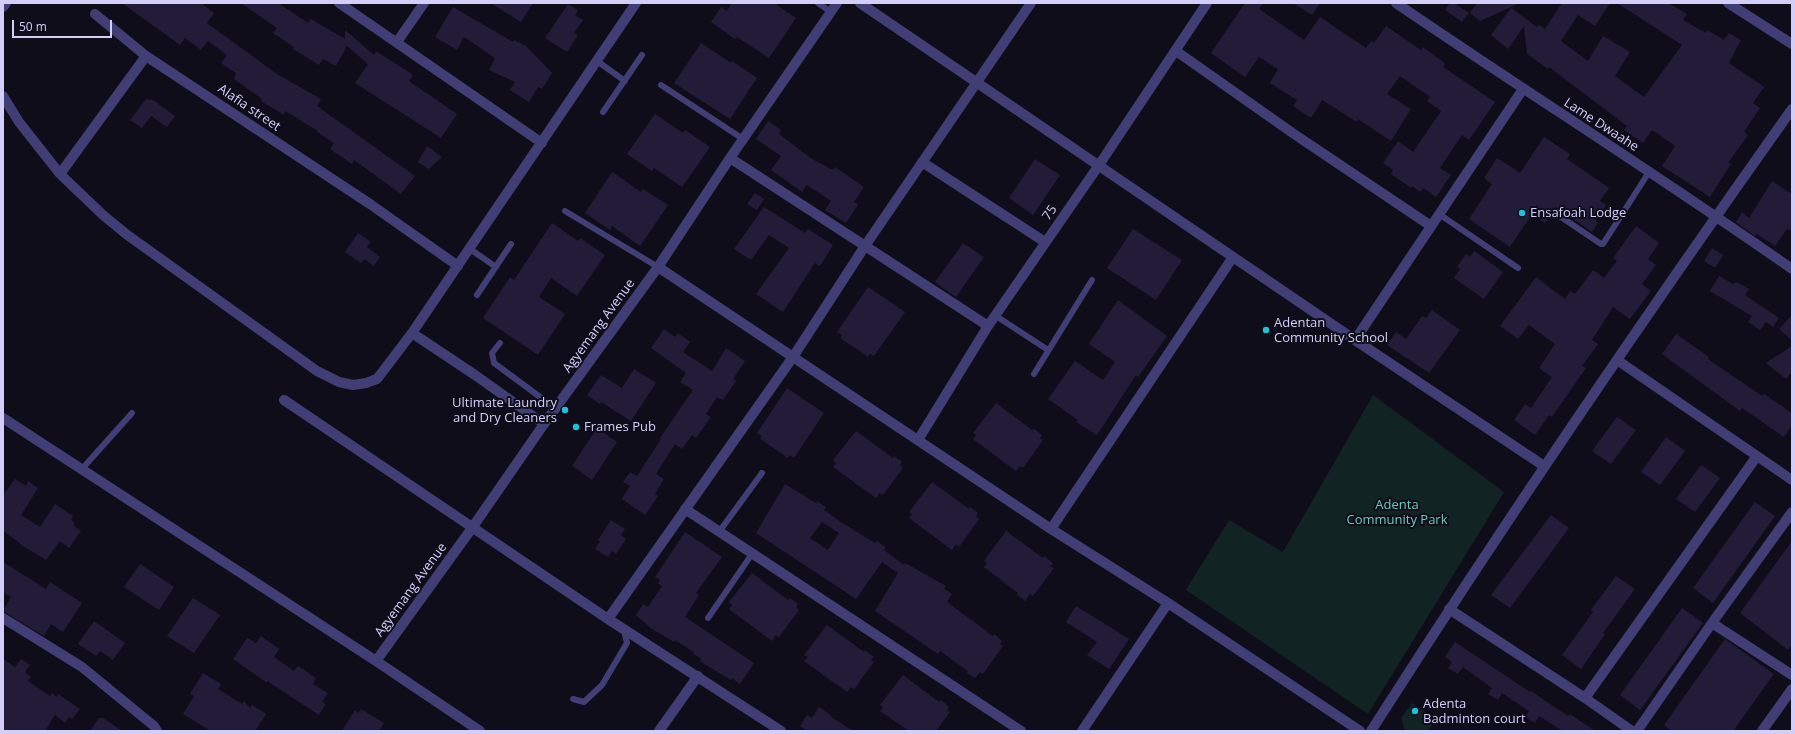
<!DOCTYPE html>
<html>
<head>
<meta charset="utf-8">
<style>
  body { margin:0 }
  #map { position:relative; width:1795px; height:734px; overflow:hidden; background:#100d1b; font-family:"Open Sans",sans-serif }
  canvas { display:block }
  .frame { position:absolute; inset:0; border:4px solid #d3cef8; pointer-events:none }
  .scale { position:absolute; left:12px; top:20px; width:100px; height:18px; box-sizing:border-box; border:2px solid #d3cef8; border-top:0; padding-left:5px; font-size:12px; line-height:14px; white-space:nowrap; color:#d3cef8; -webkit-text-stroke:3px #100d1b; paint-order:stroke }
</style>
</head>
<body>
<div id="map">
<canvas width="1795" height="734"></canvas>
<div class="frame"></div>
<div class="scale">50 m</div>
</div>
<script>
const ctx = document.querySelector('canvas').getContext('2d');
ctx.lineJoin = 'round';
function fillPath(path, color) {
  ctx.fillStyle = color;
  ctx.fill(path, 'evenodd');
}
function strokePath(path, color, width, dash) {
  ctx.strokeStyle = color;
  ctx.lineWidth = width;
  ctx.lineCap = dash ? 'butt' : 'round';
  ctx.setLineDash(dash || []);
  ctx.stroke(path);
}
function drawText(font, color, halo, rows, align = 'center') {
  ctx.font = font + ' "Open Sans",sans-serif';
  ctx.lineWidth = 4;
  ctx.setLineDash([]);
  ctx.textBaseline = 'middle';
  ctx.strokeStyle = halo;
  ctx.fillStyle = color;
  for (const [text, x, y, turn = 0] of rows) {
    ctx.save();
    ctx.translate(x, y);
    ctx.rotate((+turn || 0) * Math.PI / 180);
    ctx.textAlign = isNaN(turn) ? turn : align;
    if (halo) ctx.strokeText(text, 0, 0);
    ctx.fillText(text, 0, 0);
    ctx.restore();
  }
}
fillPath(new Path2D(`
  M1373 395 1504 492 1368 714 1186 590 1229 520 1283 552Z
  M1412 703 1436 719 1428 731H1405L1401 718Z`), '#112423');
fillPath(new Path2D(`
  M122 3H201L214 13 207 23 277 74 321 99 317 106 415 176 401 194 354 160 352 164 330 149 334 143 317 132 318 131 285 111 284 115 261 101 262 99 234 79 236 73 221 63 227 55 208 41 201 50 185 38 180 45Z
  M241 3H278L308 23 311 19 345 39V30L374 55 376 51 413 75 409 81 457 114 441 138 355 83 368 64 347 46 336 66 323 59 319 65 293 49 294 47 273 33 277 28Z
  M491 3H533L521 22Z
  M732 3H774L796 18 769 58 737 37 735 39 711 22 721 7 727 11Z
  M1245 3H1263L1259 9 1304 40 1320 17 1366 48 1371 41 1374 43 1386 26 1421 50 1423 47 1445 63 1443 67 1495 102 1469 140 1462 135 1440 168 1451 175 1436 197 1423 188 1420 192 1412 186 1411 188 1391 174 1393 170 1383 163 1398 141 1413 152 1441 111 1427 101 1430 97 1400 76 1387 94 1411 109 1391 141 1358 119 1357 122 1322 100 1311 118 1293 106 1297 100 1270 83 1278 69 1259 57 1245 77 1211 53Z
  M1293 3H1320L1312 15Z
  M1450 3H1454L1469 13 1462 22 1445 10Z
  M1477 3H1520L1480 21 1470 13Z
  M1562 3H1610L1595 26 1578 15 1561 41 1588 61 1603 36 1630 52 1615 76 1644 97 1682 45 1617 3H1668L1687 14 1683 20 1706 33 1707 30 1724 40 1729 33 1741 40 1729 63 1764 87 1753 103 1760 108 1744 132 1748 135 1728 163 1731 164 1710 197 1662 166 1675 146 1652 130 1643 143 1624 130 1627 126 1549 67 1548 69 1527 54 1524 26 1508 49 1491 35 1511 8 1537 27 1539 25 1545 29Z
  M568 4 578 10 575 15 583 20 574 33 578 35 567 52 545 38Z
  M453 7 513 42 514 40 526 46 552 73 542 89 538 87 529 102 510 90 515 82 489 70 495 58 464 37 457 50 435 37Z
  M701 43 731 63 732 61 757 78 730 119 674 83Z
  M146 99 153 100 175 116 167 127 151 116 142 128 130 120Z
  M655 114 683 133 685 130 710 147 682 187 654 168 652 171 627 154Z
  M768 121 781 130 779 134 812 159 833 170 835 167 864 187 854 202 858 205 846 223 825 210 831 201 807 185 802 192 771 170 781 156 756 139Z
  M1544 137 1570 154 1567 159 1609 188 1600 201 1606 205 1596 221 1598 223 1592 232 1556 207 1545 223 1532 214 1510 247 1469 219 1492 184 1484 178 1497 158 1520 173Z
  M427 146 442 157 429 169 418 162Z
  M1035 159 1060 175 1033 215 1009 198Z
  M612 172 641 192 643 189 668 205 640 246 612 226 610 230 585 213Z
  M1772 181 1792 194V231L1787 229 1775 246 1757 234 1755 236 1736 222 1742 212 1749 218Z
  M755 193 764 199 757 210 747 204Z
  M764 207 805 233 808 229 833 245 820 266 815 263 783 312 756 294 789 248 769 235 751 260 734 249Z
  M552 223 578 241 580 238 605 255 577 296 551 278 539 297 565 314 538 355 483 318 510 277 514 280Z
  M1636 226 1659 243 1648 259 1656 265 1642 284 1651 291 1630 319 1613 307 1592 340 1598 344 1582 366 1586 368 1552 417 1549 415 1535 435 1514 420 1525 404 1531 408 1552 377 1539 368 1555 344 1529 325 1518 339 1500 326 1536 277 1565 299 1570 291 1575 294 1593 270 1604 278 1617 261 1613 258Z
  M1133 229 1182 260 1156 300 1107 268Z
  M358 233 371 242 367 247 380 257 374 266 364 259 361 263 345 252Z
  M963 243 984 257 956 297 935 282Z
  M1712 248 1723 255 1715 268 1704 261Z
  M1474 251 1503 272 1484 299 1454 278 1460 269 1457 267 1466 254 1470 257Z
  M1719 276 1733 284 1736 282 1749 289 1745 295 1779 318 1773 327 1766 322 1760 330 1748 322 1752 316 1710 291Z
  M868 287 905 312 874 356 870 354 868 357 849 344 840 338 842 335 837 332Z
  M1118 300 1167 336 1138 377 1136 375 1097 435 1076 422 1078 420 1048 399 1075 361 1103 380 1115 362 1089 344Z
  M1432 310 1460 330 1429 373 1387 345 1396 332 1406 339 1422 316 1426 318Z
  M1792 315V340L1779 329Z
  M664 329 675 337 678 333 690 342 683 352 712 371 726 348 745 361 733 379 736 381 723 400 717 397 706 414 711 417 696 438 692 435 682 449 675 444 656 474 664 479 655 494 658 496 645 515 622 499 630 486 623 482 630 472 637 476 661 439 660 438 693 390 680 382 686 373 651 348Z
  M1676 334 1709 357 1708 359 1762 396 1764 394 1792 413V425L1784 437 1742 408 1740 411 1662 354Z
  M1792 346V372L1786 379 1766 363Z
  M634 369 656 383 631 421 601 402 600 404 587 395 601 375 622 388Z
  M787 388 824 413 794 458 790 455 788 458 769 445 760 439 762 436 757 433Z
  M996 403 1032 430 1034 429 1042 435 1040 438 1043 440 1023 468 1020 466 1016 471 973 439 976 435 973 433Z
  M1617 417 1636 430 1611 464 1592 451Z
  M597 428 617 442 592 480 572 466Z
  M856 431 893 458 894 456 902 462 900 465 903 468 883 495 880 493 876 498 833 467 836 463 833 460Z
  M1666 437 1685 451 1660 485 1641 472Z
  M1701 465 1720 478 1695 512 1676 499Z
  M15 479 26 486 28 481 38 488 21 515 40 527 55 504 73 516 71 520 75 523 73 525 81 531 69 548 60 541 46 560 20 544V543L3 531V495Z
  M932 482 969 509 970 507 978 513 976 517 979 519 959 547 956 544 952 550 909 518 912 514 909 512Z
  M785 484 816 503 817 501 826 507 824 510 841 522 875 543 877 541 886 548 884 550 904 565 905 563 946 586 944 589 952 594 947 602 993 636 994 634 1002 641 1000 644 1003 646 983 674 980 672 975 678 967 673 968 671 940 651 938 654 875 611 898 573 882 562 856 599 756 533ZM822 522 839 533 828 550 810 538Z
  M1755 502 1775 516 1713 603 1693 588Z
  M1551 515 1569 528 1510 608 1491 595Z
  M611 520 625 529 621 535 626 539 616 554 612 551 608 557 595 549 600 541 598 540Z
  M1006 531 1043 558 1044 556 1053 563 1050 566 1054 568 1033 596 1030 594 1025 601 1017 595 1018 593 984 567 987 563 984 561Z
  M685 532 722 557 696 593 699 595 685 617 754 663 740 684 732 678 731 680 709 667 700 661 702 659 693 654 694 652 675 640 674 642 652 629 636 615 643 604 648 607 662 586 658 583 660 580 655 577Z
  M1792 541V644L1788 650 1740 613Z
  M3 562 46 589 50 582 82 603 63 632 51 624 44 636 3 611 11 597 3 592Z
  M140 564 174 587 159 610 124 587Z
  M752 573 788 600 790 598 798 604 796 608 799 610 779 637 776 635 772 641 729 609 732 605 729 602Z
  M1616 576 1635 589 1603 633 1605 634 1581 669 1562 655 1593 612 1591 610Z
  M193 598 220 615 194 653 167 636Z
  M1076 606 1129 639 1109 669 1087 655 1097 642 1066 622Z
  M1682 608 1703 623 1640 710 1620 695Z
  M94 621 125 643 113 660 100 651 96 656 78 644Z
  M827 625 864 652 865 650 874 657 871 660 874 662 860 681 854 690 851 687 847 692 804 661 808 657 804 655Z
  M261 636 279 649 274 657 294 671 298 666 316 678 313 684 328 693 322 702 326 704 319 715 267 681V683L233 659 247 638 256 643Z
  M1725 639 1774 674 1733 731H1672L1664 725Z
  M1455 642 1530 692 1531 691 1568 716 1570 714 1595 731H1563L1539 716 1535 723 1525 717 1529 711 1502 693 1498 700 1488 694 1492 688 1463 667 1458 674 1448 668 1452 662 1445 657Z
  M3 659 15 667 21 659 30 665 25 672 31 677 28 681 50 696 52 693 57 697 58 694 80 709 72 719 69 717 65 723 55 715 45 731H3Z
  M203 673 221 684 218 689 242 704 244 701 250 708 252 705 266 714 255 731H211L183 714 194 696 190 694Z
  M903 675 939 702 941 700 949 707 947 710 950 712 936 731H909L880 711 883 707 880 705Z
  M819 707 832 716 831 717 853 731H807L800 726 807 715 812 718Z
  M361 709 384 723 379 731H342L355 710 358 713Z
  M99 718H103L122 731H90Z`), '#221c39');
strokePath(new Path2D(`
  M818 3 831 12
  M597 61 625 81
  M661 85 743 139
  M603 112 642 55
  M565 211 658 267
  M1439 214 1518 268
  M1561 217 1601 244H1603L1649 172
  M470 249 496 267
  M477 295 511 244
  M996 316 1048 350
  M500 343 492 353 494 363 555 408
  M1034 374 1092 280
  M81 470 132 413
  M719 532 762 473
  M708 618 752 554
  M573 699 584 702 602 685 627 643 624 630`), '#403e74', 6);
strokePath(new Path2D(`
  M339 3 542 143
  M860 3 1355 340 1544 466
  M1728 3 1792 44
  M3 7 6 3
  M95 14 146 56
  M397 42 424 3
  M1176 51 1294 134 1431 226
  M3 96 19 122 60 174 103 215 126 234 317 371 339 382 353 385 366 383 377 379 412 333 636 3
  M730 158 988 326
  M922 162 1045 242
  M60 174 146 56 370 204 458 266
  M658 267 1051 529 1168 603 1360 731
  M412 333 475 375 544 424
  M1355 340 1523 89
  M1617 360 1792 480
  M284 400 608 619 781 731
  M3 418 376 661 480 731
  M918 440 988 326 1099 165 1207 3
  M685 509 1021 731
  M1051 529 1233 257
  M1449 609 1585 698 1632 731
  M3 618 82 667 154 726 157 731
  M608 619 793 357 865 246 1031 3
  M1712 623 1792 675
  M376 661 472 528 544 424 658 267 730 158 837 3
  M1585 698 1757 456
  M659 731 698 676
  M1082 731 1168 603
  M1371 731C1506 520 1647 313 1792 109
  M1637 731 1712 623 1792 512
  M1762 731 1792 689`), '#403e74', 10);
strokePath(new Path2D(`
  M1396 3C1528 93 1662 178 1792 269`), '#403e74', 10);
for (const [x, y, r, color] of [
  [1522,213,4,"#1dc3d5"],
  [1266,330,4,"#1dc3d5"],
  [565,410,4,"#1dc3d5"],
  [576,427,4,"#1dc3d5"],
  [1415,711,4,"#1dc3d5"]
]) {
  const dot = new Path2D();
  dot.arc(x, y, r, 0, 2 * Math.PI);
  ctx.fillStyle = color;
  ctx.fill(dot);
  strokePath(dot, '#100d1b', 1.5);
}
drawText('13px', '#d3cef8', '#100d1b', [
  ["Alafia street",249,108,34],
  ["Lame Dwaahe",1601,125,33],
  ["75",1050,213,-55],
  ["Agyemang Avenue",599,326,-54],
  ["Agyemang Avenue",411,590,-54]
]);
drawText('13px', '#d3cef8', '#100d1b', [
  ["Ensafoah Lodge",1530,213],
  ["Adentan",1274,323],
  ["Community School",1274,338],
  ["Ultimate Laundry",557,403,"right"],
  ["and Dry Cleaners",557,418,"right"],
  ["Frames Pub",584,427],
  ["Adenta",1423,704],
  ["Badminton court",1423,719]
], 'left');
drawText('13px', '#65cdb3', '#100d1b', [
  ["Adenta",1397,505],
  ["Community Park",1397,520]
]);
</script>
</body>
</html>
